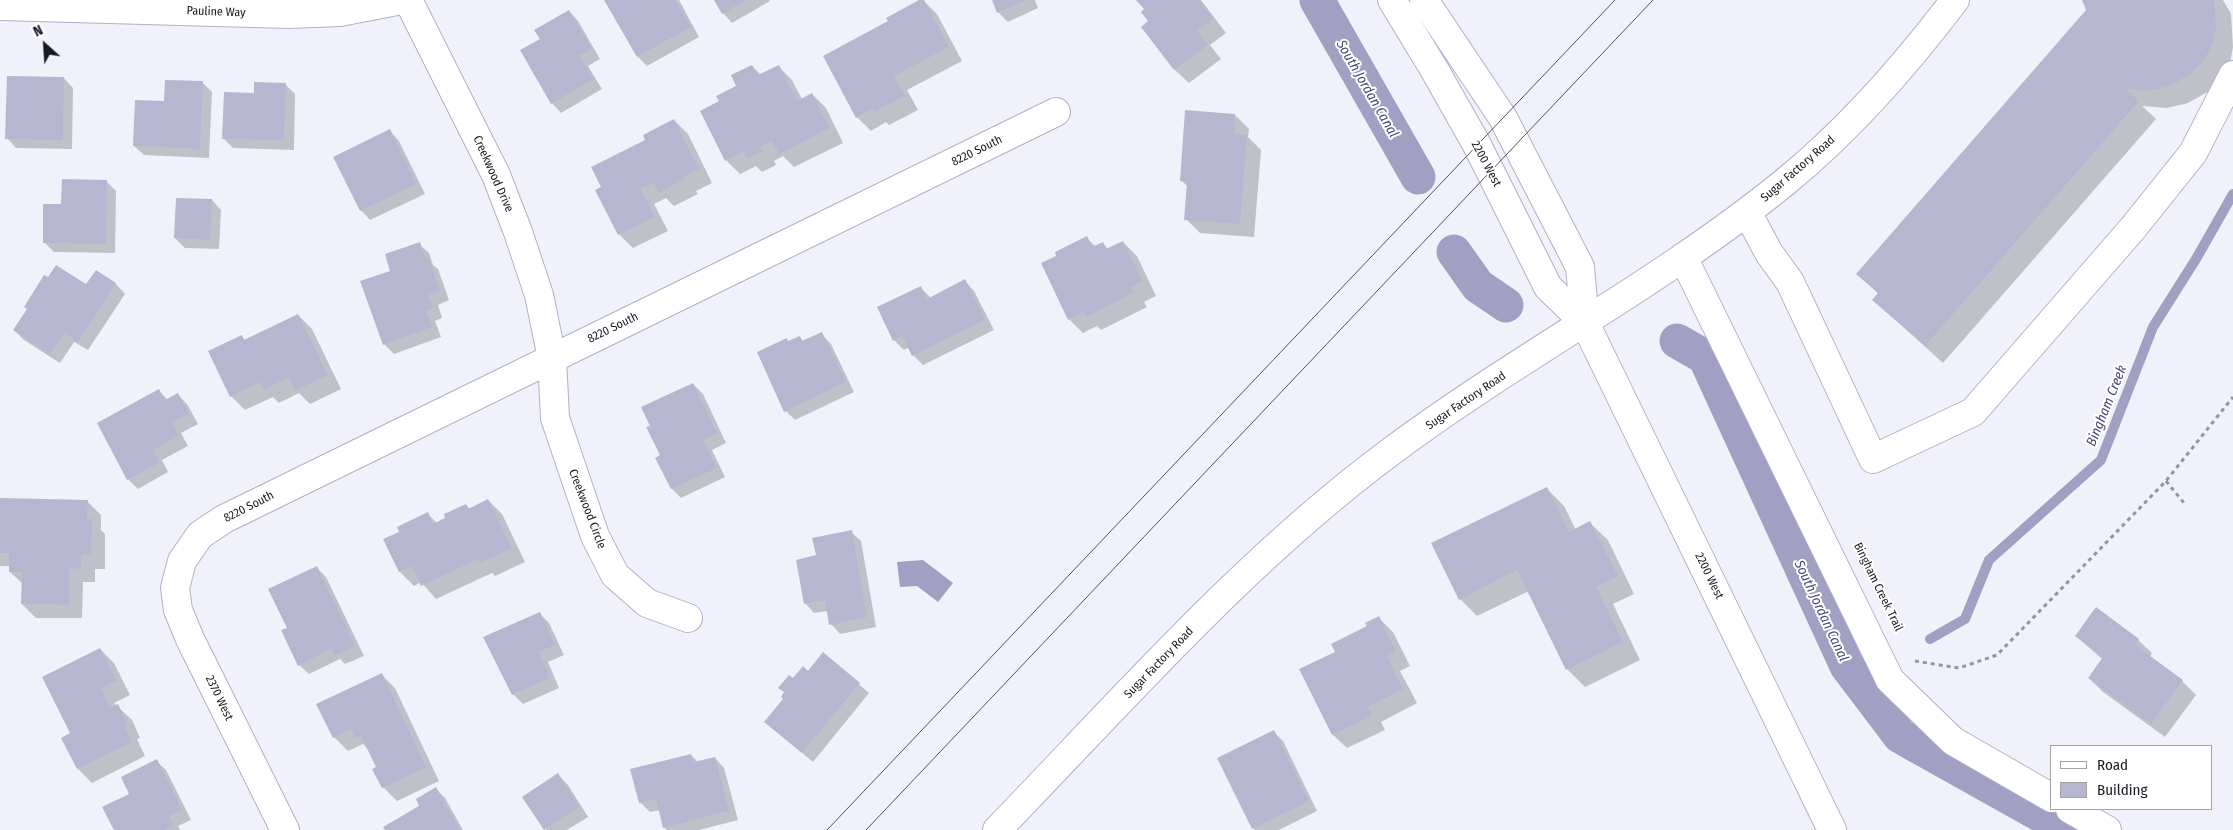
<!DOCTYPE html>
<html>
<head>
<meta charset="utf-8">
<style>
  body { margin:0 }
  #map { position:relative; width:2233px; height:830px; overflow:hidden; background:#f1f1fc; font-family:"Fira Sans Condensed",sans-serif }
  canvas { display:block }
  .legend { position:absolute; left:2050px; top:745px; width:162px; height:65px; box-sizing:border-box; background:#fff; border:1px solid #a3a3a6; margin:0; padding:6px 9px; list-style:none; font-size:15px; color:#181821 }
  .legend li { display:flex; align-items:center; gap:10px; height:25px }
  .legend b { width:25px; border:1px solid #a3a3a6 }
  .north { position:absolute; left:20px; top:20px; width:50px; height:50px; -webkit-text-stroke:4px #fff; paint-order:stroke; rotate:334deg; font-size:14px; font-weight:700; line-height:20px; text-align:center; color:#181821 }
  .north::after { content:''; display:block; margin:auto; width:18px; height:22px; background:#181821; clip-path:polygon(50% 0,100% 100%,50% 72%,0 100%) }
</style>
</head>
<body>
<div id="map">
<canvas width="2233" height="830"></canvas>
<ul class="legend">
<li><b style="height:6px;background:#fff"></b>Road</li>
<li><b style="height:14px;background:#b6b6d0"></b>Building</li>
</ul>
<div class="north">N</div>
</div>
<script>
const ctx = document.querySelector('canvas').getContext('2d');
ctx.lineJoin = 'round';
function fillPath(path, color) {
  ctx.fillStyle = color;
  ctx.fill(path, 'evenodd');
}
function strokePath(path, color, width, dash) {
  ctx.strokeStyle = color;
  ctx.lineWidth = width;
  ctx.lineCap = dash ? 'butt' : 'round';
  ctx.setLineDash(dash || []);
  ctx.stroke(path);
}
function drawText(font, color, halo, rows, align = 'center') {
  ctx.font = font + ' "Fira Sans Condensed",sans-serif';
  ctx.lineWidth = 4;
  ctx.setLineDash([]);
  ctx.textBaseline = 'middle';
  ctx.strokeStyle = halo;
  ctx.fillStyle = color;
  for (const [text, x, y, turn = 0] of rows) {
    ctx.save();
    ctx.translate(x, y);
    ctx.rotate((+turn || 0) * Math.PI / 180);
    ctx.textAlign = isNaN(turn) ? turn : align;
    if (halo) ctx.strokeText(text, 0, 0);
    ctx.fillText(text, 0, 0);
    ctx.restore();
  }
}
fillPath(new Path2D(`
  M923 560 953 583 938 602 917 586 900 587 897 562Z`), '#a1a0c3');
fillPath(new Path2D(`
  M605 0H679L699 37 647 66 638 57Z
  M715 0H769L770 1 732 23 723 13Z
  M923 0 937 14 962 61 907 90 918 110 889 125 886 122 871 131 857 117 890 21Z
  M993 0H1035L1038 8 1008 22 998 12Z
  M1138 0H1201L1226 33 1210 45 1221 59 1189 83 1175 70 1143 27 1150 21 1146 10Z
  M2083 0H2223L2231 14 2233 47 2230 63 2221 78 2209 91 2188 103 2167 108 2142 106 2156 119 1943 363 1874 300 1879 294 1858 274 2088 10Z
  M569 11 578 21 600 59 588 66 602 89 561 113 552 103 541 39Z
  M752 66 761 75 778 66 792 80 802 99 812 94 826 108 843 143 794 167 783 156 774 161 776 165 762 172 756 166 740 174 726 160 721 102 738 87Z
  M64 78 73 88 72 149 16 148 7 138Z
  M202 82 212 92 209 158 144 155 134 146 165 102Z
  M285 84 295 94 294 150 233 148 223 138Z
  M1235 115 1249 129 1248 137 1261 150 1254 237 1200 233 1186 219 1188 187 1181 180Z
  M674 120 688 134 712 183 696 191 698 194 674 206 666 198 654 204 668 231 633 248 619 234 603 187 647 140Z
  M390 131 399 141 425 194 370 220 361 210Z
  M106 181 116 191 115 253 54 252 44 242 63 206Z
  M212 200 221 210 219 249 185 248 175 238Z
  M1087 238 1096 247 1103 243 1108 249 1123 242 1137 256 1156 296 1144 302 1147 307 1101 330 1097 326 1083 333 1069 319 1058 256Z
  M419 244 429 253 433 265 438 269 449 300 438 305 442 318 435 321 441 337 394 354 384 344 392 271Z
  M96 272 116 284 125 294 88 350 74 342 60 363 24 340 14 330 28 309 86 286Z
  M965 281 974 291 994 330 923 365 913 355 909 347 904 350 894 340 920 287 931 298Z
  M298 315 312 329 341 389 310 404 299 393 279 403 273 397 245 410 231 396 241 336 246 341Z
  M821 334 831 344 854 392 795 420 786 411 787 340 789 342 799 337 804 342Z
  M693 384 703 394 726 443 712 450 725 477 681 498 672 489 657 458 662 456 651 426Z
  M159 391 168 400 177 394 187 404 198 424 181 433 188 446 162 460 168 472 138 489 128 479Z
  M1546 488 1564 506 1576 530 1590 523 1608 540 1634 594 1613 604 1640 660 1585 687 1567 669 1529 591 1477 616 1460 599Z
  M0 499 87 501 101 515V530L105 534V569H95V582H83L82 618H36L22 604 23 584 10 572V566H0Z
  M488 500 502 514 525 562 495 576 492 573 436 599 421 582 414 586 400 572 401 532 428 514 437 523 466 505 470 509Z
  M851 532 861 541 876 627 840 634 831 624 828 611 814 613 805 603 818 556Z
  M316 567 326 577 364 656 345 664 340 659 309 674 299 665 288 628Z
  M539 613 549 623 564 655 548 662 559 688 523 704 513 694 485 638Z
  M1379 618 1393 632 1410 666 1400 671 1417 703 1381 722 1385 730 1347 748 1333 735 1301 670 1337 652Z
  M2076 636 2138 640 2152 653 2150 657 2182 681 2196 695 2165 737 2103 692 2089 678 2103 660Z
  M100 649 114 663 130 695 114 703 132 720 140 738 137 739 145 756 92 783 78 769 63 738 72 734Z
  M823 654 869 693 813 762 776 731 785 693 793 680 808 673Z
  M381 674 395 688 439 781 397 801 383 787 377 768 369 750 363 744 348 751 334 737Z
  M1274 732 1283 741 1317 811 1279 830H1255L1253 828Z
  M691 755 698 762 715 758 724 768 738 820 699 830H667L664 827 660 810 650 812 640 802Z
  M156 761 166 770 191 820 178 826 180 830H115Z
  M558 775 568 785 588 817 567 830H546Z
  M436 789 445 798 463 830H386L421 806Z`), '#0003');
strokePath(new Path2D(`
  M1930 639 1965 619 1989 560 2101 460 2153 327 2196 259 2233 194`), '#a1a0c3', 10);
strokePath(new Path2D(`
  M1317 0 1418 177
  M1454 252 1478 286 1506 305
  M1677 341 1705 357 1847 666 1900 736 2068 830`), '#a1a0c3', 35);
fillPath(new Path2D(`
  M604 0H675L691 27 637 57Z
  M714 0H746L722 14Z
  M919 0H924L949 47 894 76 905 96 874 112 872 109 856 118 823 56 888 21 886 18Z
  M992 0H1027L997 13Z
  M1136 0H1199L1213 19 1197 31 1208 45 1174 70 1141 27 1148 21 1141 12 1144 9Z
  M2082 0H2214L2216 28 2212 45 2204 60 2191 74 2170 86 2149 91 2125 89 2139 101 1925 346 1872 300 1878 293 1856 274 2086 10Z
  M569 10 592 49 579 56 593 79 551 104 520 50 540 39 534 30Z
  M752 65 758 75 779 65 797 101 812 93 830 128 779 154 772 141 760 147 763 151 747 159 744 151 725 161 700 111 719 101 716 96 736 86 731 75Z
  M7 76 64 77 63 140 5 139Z
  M165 80 203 81 200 149 133 146 135 100 164 101Z
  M254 82 286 83 284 140 222 139 224 92 254 93Z
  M1185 110 1235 114 1234 134 1247 135 1240 224 1184 220 1187 182 1180 181Z
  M674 119 699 169 683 177 685 179 659 193 654 183 641 189 655 217 618 235 595 190 601 187 591 167 645 140 643 135Z
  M390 129 416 184 360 211 333 157Z
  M62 179 107 180 106 244 43 243V204H61Z
  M176 198 212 199 210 240 174 238Z
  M1087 236 1092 247 1103 242 1106 249 1123 241 1143 281 1131 287 1133 293 1086 317 1084 312 1068 320 1041 263 1056 256 1055 252Z
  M420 242 426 259 429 258 440 291 429 295 433 308 426 311 432 327 383 345 360 281 390 271 385 254Z
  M56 265 86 284 96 270 116 283 78 342 64 333 50 354 13 330 27 309 24 307 44 275 48 277Z
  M965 279 985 320 912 356 902 336 893 341 877 307 921 286 927 299Z
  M298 314 328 375 295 391 289 377 264 390 260 382 230 397 208 351 242 335 244 340Z
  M822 332 846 382 784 412 757 352 787 338 788 341 800 336 802 341Z
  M693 383 717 433 703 440 717 468 671 489 655 458 660 455 646 427 650 426 641 407Z
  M159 389 165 400 178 393 189 414 172 423 179 436 153 450 160 462 127 480 97 423Z
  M1547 487 1569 532 1590 521 1618 576 1596 587 1623 642 1566 670 1517 570 1459 600 1431 543Z
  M0 498 88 500 87 519H92L91 555H81V569L69 568V605L21 604 22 572H9V553H0Z
  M488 499 512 548 480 563 479 559 421 586 412 566 399 572 383 539 399 532 397 527 428 512 433 524 445 518 444 514 466 504 468 509Z
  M852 530 867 617 829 625 825 600 804 604 796 560 816 555 812 538Z
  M317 566 355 646 334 656 331 649 298 666 281 630 287 628 268 589Z
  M2096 607 2139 639 2135 645 2183 680 2151 724 2088 678 2103 657 2075 636Z
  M540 612 555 645 539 652 550 678 512 695 483 637Z
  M1379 616 1396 652 1387 656 1403 689 1368 707 1372 716 1332 735 1299 669 1335 652 1331 644 1367 626 1365 623Z
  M100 648 117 681 101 688 110 708 118 704 127 723 124 725 132 742 77 769 61 738 70 733 42 677Z
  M823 652 860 683 802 753 764 722 783 699 781 697 784 692 778 688 789 675 793 678 803 666 808 671Z
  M382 673 426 767 382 788 372 769 376 767 361 736 355 738 351 729 333 738 316 704Z
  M1274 730 1309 801 1252 829 1217 758Z
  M691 754 694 762 715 757 729 811 663 828 656 799 639 803 630 769Z
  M157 759 182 810 169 816 173 824 166 830H114L102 807 129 794 121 777Z
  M558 773 579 807 544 830 522 797Z
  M436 787 460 830H385L383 827 419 806 416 799Z`), '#b6b6d0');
const minor = new Path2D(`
  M408 0 496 175 518 232 539 295 552 358 555 418 595 536 615 575 647 603 688 618
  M1392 0 1434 69 1477 145 1548 287 1585 323 1832 830
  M1424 0 1503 118 1580 267 1585 323
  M0 6 289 14 340 12 402 0
  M1747 212 1769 253 1790 282 1873 459 1973 412 2133 228 2193 153 2233 75
  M1683 257 1890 680 1953 741 2052 798
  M2070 809 2107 830
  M285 830 190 639 178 610 175 588 182 561 200 535 224 519 1056 112
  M997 830C1122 701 1245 560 1389 453 1517 357 1661 283 1785 182 1850 129 1905 66 1955 0`);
strokePath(minor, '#b0b0ca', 30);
strokePath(new Path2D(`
  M2166 481 2184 503
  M1915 661 1959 668 1997 655 2166 481 2233 397`), '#94949e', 3, [4, 4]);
strokePath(minor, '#fff', 28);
strokePath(new Path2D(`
  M827 830 1615 0
  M866 830 1653 0`), '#53535c', 1);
drawText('12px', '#181821', '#fff', [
  ["Pauline Way",216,12,2],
  ["8220 South",977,151,-26],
  ["2200 West",1486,164,62],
  ["Sugar Factory Road",1798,169,-41],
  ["Creekwood Drive",493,174,66],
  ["8220 South",613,328,-26],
  ["Sugar Factory Road",1466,401,-34],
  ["8220 South",249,507,-27],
  ["Creekwood Circle",587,509,69],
  ["2200 West",1709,576,64],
  ["Bingham Creek Trail",1878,587,64],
  ["Sugar Factory Road",1159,663,-46],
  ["2370 West",219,698,64]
]);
drawText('italic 14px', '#4b4879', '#fff', [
  ["South Jordan Canal",1367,89,60],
  ["Bingham Creek",2107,406,-68],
  ["South Jordan Canal",1821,611,65]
]);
</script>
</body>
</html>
